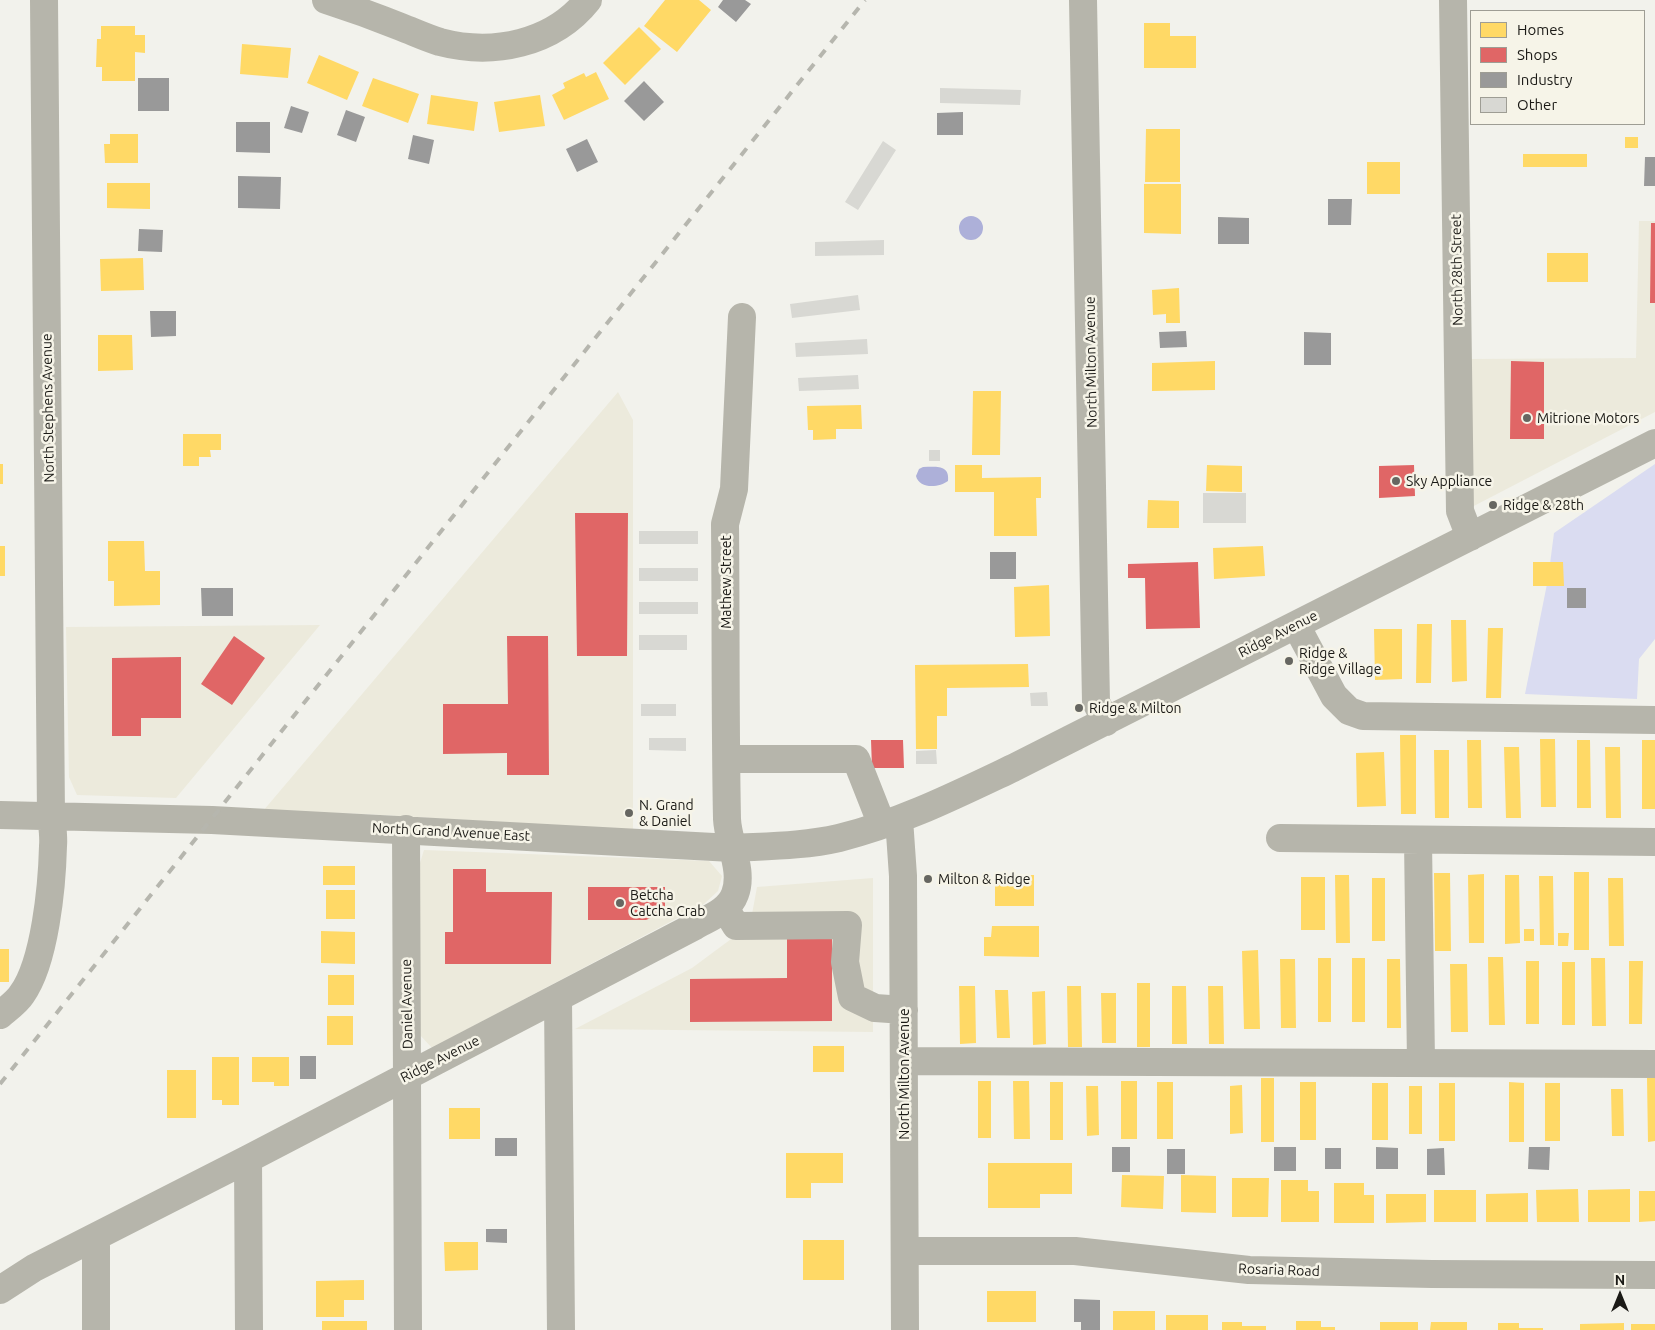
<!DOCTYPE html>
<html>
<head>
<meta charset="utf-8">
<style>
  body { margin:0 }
  #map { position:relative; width:1655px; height:1330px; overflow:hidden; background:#f2f2ec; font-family:Ubuntu,sans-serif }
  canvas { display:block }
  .legend { position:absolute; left:1470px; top:10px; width:175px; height:115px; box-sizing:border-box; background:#f6f4e8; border:1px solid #9e9d94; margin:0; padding:6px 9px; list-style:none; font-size:15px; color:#1b1a16 }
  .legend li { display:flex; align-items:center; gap:10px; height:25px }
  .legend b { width:25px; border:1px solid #9e9d94 }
  .north { position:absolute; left:1595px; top:1270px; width:50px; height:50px; -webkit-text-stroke:4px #f6f4e8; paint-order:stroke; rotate:0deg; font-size:14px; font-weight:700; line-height:20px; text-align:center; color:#1b1a16 }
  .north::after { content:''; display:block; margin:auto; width:18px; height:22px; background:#1b1a16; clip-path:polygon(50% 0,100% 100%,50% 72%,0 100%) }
</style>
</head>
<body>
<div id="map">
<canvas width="1655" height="1330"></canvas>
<ul class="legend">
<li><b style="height:14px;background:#ffd966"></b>Homes</li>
<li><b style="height:14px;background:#e06666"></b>Shops</li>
<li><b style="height:14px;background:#999"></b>Industry</li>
<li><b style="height:14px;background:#d8d8d3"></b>Other</li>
</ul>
<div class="north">N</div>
</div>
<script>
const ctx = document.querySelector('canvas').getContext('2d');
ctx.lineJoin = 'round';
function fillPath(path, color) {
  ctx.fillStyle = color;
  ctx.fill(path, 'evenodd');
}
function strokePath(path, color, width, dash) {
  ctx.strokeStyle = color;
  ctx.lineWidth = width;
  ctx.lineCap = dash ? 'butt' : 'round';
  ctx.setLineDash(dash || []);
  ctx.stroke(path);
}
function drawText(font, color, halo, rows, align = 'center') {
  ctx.font = font + ' Ubuntu,sans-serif';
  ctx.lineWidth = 5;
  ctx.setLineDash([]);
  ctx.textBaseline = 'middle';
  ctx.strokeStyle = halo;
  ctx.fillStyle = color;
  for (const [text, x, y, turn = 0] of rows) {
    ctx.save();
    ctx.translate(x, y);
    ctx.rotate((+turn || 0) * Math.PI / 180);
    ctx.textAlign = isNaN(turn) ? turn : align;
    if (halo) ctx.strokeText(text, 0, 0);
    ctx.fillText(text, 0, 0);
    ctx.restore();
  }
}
fillPath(new Path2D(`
  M1639 221H1655V412L1470 508V359L1636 358Z
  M618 392 633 420V830L364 814 263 811Z
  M320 625 176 798 77 795 69 777 66 627Z
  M424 850 709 861 722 876 718 891 704 904 432 1048 420 1035 419 866Z
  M873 878V1032L575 1029 692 968 750 925 757 887Z`), '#eceadc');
fillPath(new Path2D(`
  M1655 464V639L1639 659 1637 699 1525 694 1548 579 1554 533Z`), '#dadcf1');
fillPath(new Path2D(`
  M959 228a12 12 0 1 1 24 0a12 12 0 1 1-24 0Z
  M923 467C935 467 950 464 948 481 939 488 919 489 916 476L919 469Z`), '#adb0d9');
fillPath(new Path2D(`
  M665 0H699L711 10 677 52 644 26Z
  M1144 23H1170V36H1196V68H1144Z
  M101 26H135V35H145V53L135 52V81H102V67H96L97 39H101Z
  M639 27 661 49 625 85 603 63Z
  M242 44 291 48 288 78 240 74Z
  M319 55 359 72 347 100 307 83Z
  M596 72 609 99 564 120 552 95 565 88 563 83 584 73 586 77Z
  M373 78 419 94 408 123 362 106Z
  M431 95 478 102 474 131 427 124Z
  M540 95 545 126 499 132 494 102Z
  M1146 129H1180V182H1145Z
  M110 134H138V163H105L104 144H110Z
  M1625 137H1638V148H1625Z
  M1523 154H1587V167H1523Z
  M1367 162H1400V194H1367Z
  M107 183H150V209L107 208Z
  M1144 184H1181V234L1144 233Z
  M1547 253H1588V282H1547Z
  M143 258 144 290 101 291 100 259Z
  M1179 288 1180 323H1166V314L1153 315 1152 290Z
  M98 335H132L133 370 98 371Z
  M1215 361V390L1152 391V363Z
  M973 391H1001L1000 455H972Z
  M861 405 862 429H836V439L813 440V430H808L807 406Z
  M183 434H221V450H210L211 457H199V466H183Z
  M0 464H3V484H0Z
  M955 465H982V478L1041 477V498H1036L1037 536H994V492H955Z
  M1207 465 1242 466V492L1206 491Z
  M1148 500 1179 501V528H1147Z
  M108 541H144L145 571H160V605L114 606V581H108Z
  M0 546H5V576H0Z
  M1263 546 1265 576 1214 579 1213 548Z
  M1533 562H1563L1564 586H1533Z
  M1049 585 1050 636 1015 637 1014 587Z
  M1451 620H1466L1467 681 1452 682Z
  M1417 624H1432L1431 683H1416Z
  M1488 628H1503L1501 698H1486Z
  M1374 629H1402V679L1375 680Z
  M1028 664 1029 687 947 688V716H937V749H916L915 665Z
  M1400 735H1416V814H1401Z
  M1540 739H1555L1556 807H1541Z
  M1467 740H1481L1482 808H1468Z
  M1577 740H1590L1591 808H1577Z
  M1642 740H1655V809H1642Z
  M1504 747H1519L1521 818H1506Z
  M1605 747H1620L1621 818H1606Z
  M1434 750H1449V818H1435Z
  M1384 752 1386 806 1357 807 1356 753Z
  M323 866H355V885H323Z
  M1574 872H1589V950H1574Z
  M1434 873H1450L1451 951H1435Z
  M1484 874V943H1469L1468 875Z
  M995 875H1034V906H995Z
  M1335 875H1349L1350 943H1336Z
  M1505 875H1519L1520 943 1505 944Z
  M1539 876H1553L1554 945H1540Z
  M1301 877H1325V930H1301Z
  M1372 878H1385V941H1372Z
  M1608 878H1623L1624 946H1609Z
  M326 890H355V919H326Z
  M992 926H1039V957L984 956V937H991Z
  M1524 929H1534V941H1524Z
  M321 931 355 932V964L321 963Z
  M1558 933H1569L1568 946H1558Z
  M0 949H9V982H0Z
  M1258 950 1260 1029H1244L1242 951Z
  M1488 957H1503L1505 1025H1489Z
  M1318 958H1331V1022H1318Z
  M1352 958H1365V1022H1352Z
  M1591 958H1605L1606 1026H1592Z
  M1280 959H1295L1296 1028H1281Z
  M1387 959H1400L1401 1028H1387Z
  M1526 961H1539V1024H1526Z
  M1629 961H1643L1642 1024H1629Z
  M1562 962H1575V1025H1562Z
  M1450 964H1467L1468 1032H1451Z
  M328 975H354V1005H328Z
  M1137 983H1150V1047H1137Z
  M959 986H975L976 1043 960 1044Z
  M1067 986H1081L1082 1047H1068Z
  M1172 986H1186L1187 1044H1172Z
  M1208 986H1223L1224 1044H1209Z
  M995 990H1008L1010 1038H997Z
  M1045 991 1046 1044 1033 1045 1032 992Z
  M1101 993H1116V1043H1102Z
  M327 1016H353V1045H327Z
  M813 1046H844V1072H813Z
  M212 1057H239V1105H222V1100H212Z
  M252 1057H289V1086H274V1082H252Z
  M167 1070H196V1118H167Z
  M1261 1078H1274V1142H1261Z
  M1647 1078H1655V1141L1648 1142Z
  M978 1081H991V1138H978Z
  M1013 1081H1029L1030 1139H1014Z
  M1121 1081H1137V1139H1121Z
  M1050 1082H1063V1140H1050Z
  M1157 1082H1173V1139H1157Z
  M1300 1082H1316V1140H1300Z
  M1509 1082 1524 1083V1142H1509Z
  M1372 1083H1388V1140H1372Z
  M1439 1083H1455V1141H1439Z
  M1545 1083H1560V1141H1545Z
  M1242 1085 1243 1133 1230 1134V1086Z
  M1086 1086H1098L1099 1135 1087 1136Z
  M1409 1086H1422V1134H1409Z
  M1611 1089H1623L1624 1136H1612Z
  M449 1108H480V1139H449Z
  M786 1153H843V1183H811V1198H786Z
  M988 1163H1072V1194H1040V1208H988Z
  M1122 1175 1164 1176 1163 1209 1121 1207Z
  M1181 1175 1216 1176V1213L1181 1212Z
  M1232 1178H1269L1268 1217H1232Z
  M1281 1180H1308V1191H1319V1222H1281Z
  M1334 1183H1364V1195H1374V1223H1334Z
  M1578 1189 1579 1222H1537L1536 1190Z
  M1630 1189V1222H1588V1190Z
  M1434 1190H1476V1222H1434Z
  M1639 1191H1655V1221L1639 1222Z
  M1528 1193V1222H1486V1194Z
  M1386 1194H1426V1222L1386 1223Z
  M803 1240H844V1280H803Z
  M444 1242H478V1270L445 1271Z
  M364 1280V1300H344V1317H316V1281Z
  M987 1291H1036V1322H987Z
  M1113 1311H1155V1330H1113Z
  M1166 1315H1208V1330H1166Z
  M322 1321H367V1330H322Z
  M1296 1321H1321V1327H1335V1330H1296Z
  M1222 1322H1242V1326H1266V1330H1222Z
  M1380 1322H1418V1330H1380Z
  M1431 1322H1467V1330H1430Z
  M1498 1323H1519V1328H1543V1330H1498Z
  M1624 1323V1330H1580V1324Z
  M1631 1324H1655V1330H1631Z`), '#ffd966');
fillPath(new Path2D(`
  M1651 223H1655V303H1650Z
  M1511 361 1544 362V439H1510Z
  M1414 465 1415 496 1379 498V466Z
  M575 513H628L627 656H577Z
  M1198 562 1200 628 1146 629 1145 578H1128V564Z
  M234 636 265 658 232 705 201 684Z
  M507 636H548L549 775H507V753L443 754V704H508Z
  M181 657V718H141V736H112V658Z
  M871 740H903L904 768H872Z
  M453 869H486V892H552L551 964H445V932H453Z
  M588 887H665V912L646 920H588Z
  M787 937H832V1021L690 1022V979L787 978Z`), '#e06666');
fillPath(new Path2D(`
  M723 0H745L751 4 736 22 718 7Z
  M138 78H169V111H138Z
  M644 81 664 102 644 121 624 101Z
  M291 106 309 112 302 133 284 128Z
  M346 110 365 117 356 142 337 135Z
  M963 112V135H937V113Z
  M236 122H270V153L236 152Z
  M413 135 434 140 429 164 408 159Z
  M587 139 598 162 577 172 566 149Z
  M1645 157H1655V186H1644Z
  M238 176 281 177 280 209 238 208Z
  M1328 199H1352L1351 225H1328Z
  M1218 217 1249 218V244H1218Z
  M139 229 163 230 162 252 138 251Z
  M150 311H176V336L151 337Z
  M1186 331 1187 347 1160 348 1159 332Z
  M1304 332 1331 333V365H1304Z
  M990 552H1016V579H990Z
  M201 588H233V616H202Z
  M1567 588H1586V608H1567Z
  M300 1056H316V1079H300Z
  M495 1138H517V1156H495Z
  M1112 1147H1130V1172H1112Z
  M1274 1147H1296V1171H1274Z
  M1376 1147 1398 1148V1169H1376Z
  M1529 1147H1550L1549 1170 1528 1169Z
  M1325 1148H1341V1169H1325Z
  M1444 1148 1445 1175H1427V1149Z
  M1167 1149H1185V1174H1167Z
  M486 1229H507V1243L486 1242Z
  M1074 1299 1100 1300V1330H1081V1322H1074Z`), '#999');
fillPath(new Path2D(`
  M940 88 1021 90 1020 105 940 103Z
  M883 141 896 150 858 210 845 202Z
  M884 240V255L815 256V242Z
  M858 295 860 310 792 318 790 304Z
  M867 339 868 354 796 357 795 343Z
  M858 375 859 389 799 391 798 378Z
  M929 450H940V461H929Z
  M1203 493H1246V523H1203Z
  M639 531H698V544H639Z
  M639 568H698V581H639Z
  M639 602H698V614H639Z
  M639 635H687V650H639Z
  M1047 692 1048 706H1031L1030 693Z
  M641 704H676V716H641Z
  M649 738H686V751L649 750Z
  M936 750 937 764H916V751Z`), '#d8d8d3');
strokePath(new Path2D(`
  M326 0C351 8 376 17 401 27 414 32 427 38 440 42 493 56 553 44 588 0
  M1083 0 1096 702 1106 722
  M1453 0 1460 511 1470 537
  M1296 625 1334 696 1349 711 1363 716 1655 720
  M727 759H856L882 825
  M0 815 212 820 732 848C768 846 804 846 839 838 900 823 956 795 1013 768L1655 443
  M899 819 903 876 905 1330
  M406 829 408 1330
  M1280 838 1655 842
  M1418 840 1421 1063
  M725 908 736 926 848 925 845 962 852 997 875 1008 904 1010
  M558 999 561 1330
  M0 1015C7 1009 17 1002 22 994 45 962 52 886 53 846 54 836 52 825 51 815L44 0
  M905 1061 1655 1064
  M248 1159 249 1330
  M96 1237V1330
  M905 1251H1075L1249 1270 1432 1274 1655 1275
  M0 1290 34 1268 248 1159 695 926C709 918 729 911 735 894 744 870 728 843 727 819 725 721 726 622 725 524L734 489 742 317`), '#b6b5ab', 28);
strokePath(new Path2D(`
  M0 1084 865 0`), '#b6b6ae', 4, [9, 9]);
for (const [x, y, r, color] of [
  [1527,418,5,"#666661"],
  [1396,481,5,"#666661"],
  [1493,505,5,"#666661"],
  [1289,661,5,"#666661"],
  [1079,708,5,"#666661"],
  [629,813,5,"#666661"],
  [928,879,5,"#666661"],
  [620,903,5,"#666661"]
]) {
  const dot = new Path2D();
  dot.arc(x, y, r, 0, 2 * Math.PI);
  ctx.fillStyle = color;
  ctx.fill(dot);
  strokePath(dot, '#f6f4e8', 2);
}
drawText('14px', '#1b1a16', '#f6f4e8', [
  ["North 28th Street",1457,270,-91],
  ["North Milton Avenue",1091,362,-91],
  ["North Stephens Avenue",48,408,-91],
  ["Mathew Street",726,582,-90],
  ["Ridge Avenue",1278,634,-27],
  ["North Grand Avenue East",451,832,3],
  ["Daniel Avenue",407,1004,-91],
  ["Ridge Avenue",440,1059,-27],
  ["North Milton Avenue",904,1074,-90],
  ["Rosaria Road",1279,1270,2]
]);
drawText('14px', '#1b1a16', '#f6f4e8', [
  ["Mitrione Motors",1537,418],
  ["Sky Appliance",1406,481],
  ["Ridge & 28th",1503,505],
  ["Ridge &",1299,653],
  ["Ridge Village",1299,669],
  ["Ridge & Milton",1089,708],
  ["N. Grand",639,805],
  ["& Daniel",639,821],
  ["Milton & Ridge",938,879],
  ["Betcha",630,895],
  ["Catcha Crab",630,911]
], 'left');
</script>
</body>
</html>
